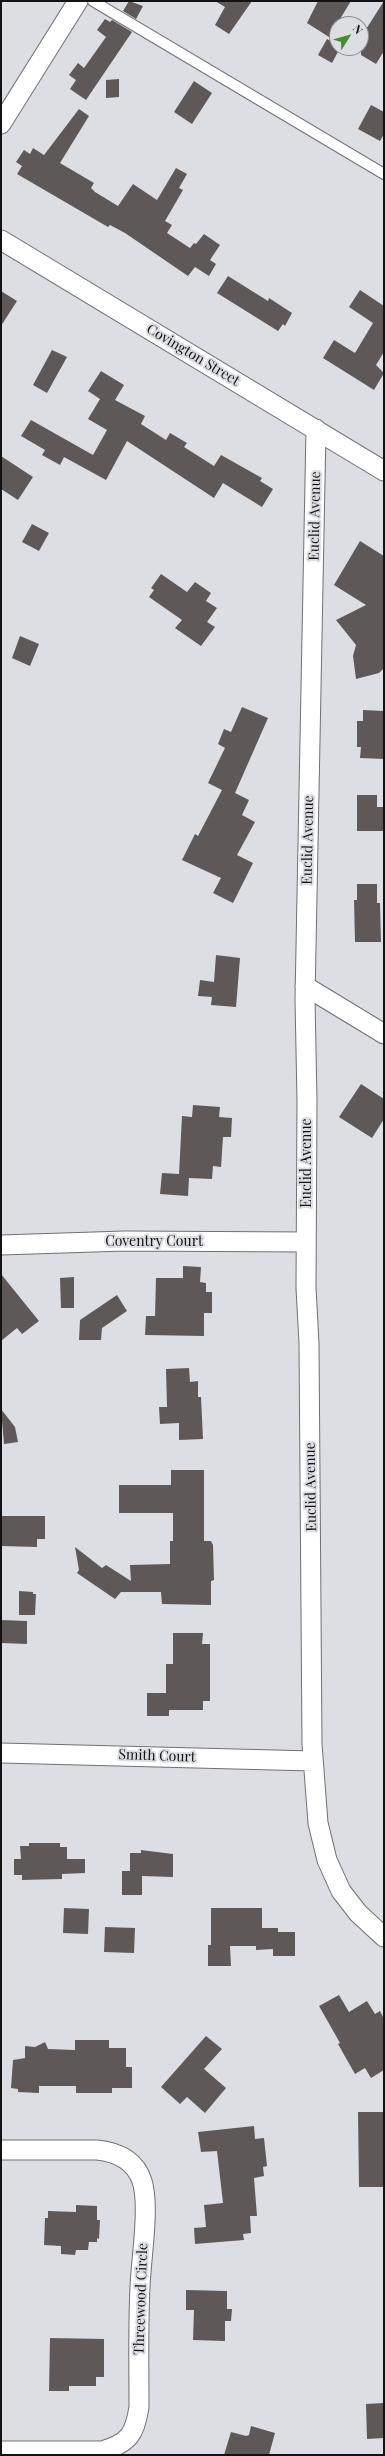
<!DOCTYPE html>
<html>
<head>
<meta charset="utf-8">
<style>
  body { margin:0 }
  #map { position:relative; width:385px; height:2456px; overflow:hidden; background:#dddee3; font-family:"Playfair Display",serif }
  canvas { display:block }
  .frame { position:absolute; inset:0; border:2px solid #121214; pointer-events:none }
  .north { position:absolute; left:329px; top:16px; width:40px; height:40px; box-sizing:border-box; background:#dddee3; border:1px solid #8c8c90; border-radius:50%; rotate:53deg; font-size:11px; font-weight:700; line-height:16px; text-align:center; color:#121214 }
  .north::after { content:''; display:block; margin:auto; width:14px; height:18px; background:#488b2e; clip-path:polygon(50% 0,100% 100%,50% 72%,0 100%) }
</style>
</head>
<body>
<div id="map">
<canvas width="385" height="2456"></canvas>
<div class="frame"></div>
<div class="north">N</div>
</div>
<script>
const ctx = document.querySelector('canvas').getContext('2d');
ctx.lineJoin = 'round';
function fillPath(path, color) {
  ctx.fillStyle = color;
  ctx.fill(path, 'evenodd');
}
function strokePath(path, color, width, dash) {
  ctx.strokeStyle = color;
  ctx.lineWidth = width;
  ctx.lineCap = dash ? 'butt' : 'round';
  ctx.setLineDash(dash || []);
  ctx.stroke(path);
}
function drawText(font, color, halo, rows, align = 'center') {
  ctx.font = font + ' "Playfair Display",serif';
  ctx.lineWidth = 4;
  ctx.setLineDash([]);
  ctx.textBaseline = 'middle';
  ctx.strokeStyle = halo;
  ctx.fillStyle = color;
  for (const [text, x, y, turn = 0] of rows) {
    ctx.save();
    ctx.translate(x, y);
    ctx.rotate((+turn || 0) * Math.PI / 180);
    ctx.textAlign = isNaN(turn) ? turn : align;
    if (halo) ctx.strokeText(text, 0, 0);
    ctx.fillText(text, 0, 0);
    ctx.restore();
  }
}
fillPath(new Path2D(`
  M129 1 143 6 136 19 123 11Z
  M215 1H252L229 34 215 25 225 7Z
  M318 1H351L329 37 307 23Z
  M384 1V51L376 64 361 55V37Z
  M105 19 110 22 112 20 132 32 86 100 70 89 76 80 69 75 78 63 84 68 106 37 97 30Z
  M327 39 337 45V48H340L332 63 318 55Z
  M119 79V97L106 98V80Z
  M194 81 212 93 192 124 174 112Z
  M371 105 384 112V134L380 141 358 129Z
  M79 109 89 116 60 163 94 183 91 188 95 192 118 206 133 184 157 200 176 168 187 174 179 188 183 190 165 221 172 225 167 233 190 248 194 243 196 244 204 234 220 245 210 260 216 264 209 276 195 267 188 276 125 233 110 225 108 227 17 174 22 166 16 162 24 150 30 154 33 148 44 155Z
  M228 276 268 301 269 298 292 313 285 326 283 324 278 331 217 293Z
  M360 290 384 306V352L376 365 384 373 374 390 323 358 334 340 355 353 373 323 349 307Z
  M1 291 17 301 1 326Z
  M52 350 67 357 47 393 33 385Z
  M101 371 124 385 115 400 145 416 141 424 166 440 170 433 187 443 184 447 214 466 221 455 262 478 260 481 273 489 262 507 223 483 214 498 127 441 106 480 64 457 60 465 42 455 45 450 21 436 31 420 93 455 107 430 88 419 100 399 88 391Z
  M1 456 33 477 18 500 1 489Z
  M32 524 49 533 39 551 22 542Z
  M360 541 384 556V668L379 673 356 679 353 656 356 645 336 620 366 605 334 585Z
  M161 574 187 592 195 582 211 593 206 601 217 608 207 622 215 627 201 646 175 628 182 620 149 597 154 590 151 588Z
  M20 636 39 644 30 666 12 658Z
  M242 707 268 718 235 793 249 800 242 815 255 822 237 855 253 863 233 903 213 893 221 878 182 860 195 834 198 836 222 790 208 783 225 748 218 744 224 729 231 732Z
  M363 710 384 711V759L360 758 361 747H357V721H363Z
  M357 795H377V807H384V831H357Z
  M357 884H377V903H380L381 942H355L354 900H357Z
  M216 955 240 958 236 1007 211 1005 212 997 198 996 200 980 214 982Z
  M361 1084 384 1099V1119L372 1138 339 1117Z
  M193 1105 220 1107 219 1117 232 1118 231 1137H223L221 1167 213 1166 212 1179 189 1178 188 1196 160 1194 162 1173 179 1174 182 1116 192 1117Z
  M183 1266 201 1267 200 1282 206 1283V1292H212V1313H204V1336L145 1335 146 1316H155L156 1278H183Z
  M1 1274 39 1321 22 1334 17 1328 1 1341Z
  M74 1277V1308H61L60 1278Z
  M117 1295 127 1311 102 1328 101 1340H79L80 1320Z
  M189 1368 190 1382 198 1381V1397H201L203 1439 179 1440V1423L160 1424 159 1407H167L166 1369Z
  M1 1409 15 1427 18 1442 4 1444Z
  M171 1470H204V1541H211L213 1545 214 1580 211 1581V1605L162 1604 161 1592H121L115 1599 77 1573 79 1570 75 1547 102 1568 106 1565 131 1581 130 1565 170 1564V1541H173V1513H119V1485H171Z
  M1 1516H45V1539H37V1547L1 1546Z
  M19 1591 33 1592V1594H36L35 1615H19Z
  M1 1620 27 1621V1644L1 1643Z
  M173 1633H203L202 1644H210V1701H203V1710H169V1716H147V1693H166V1664H173Z
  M29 1843H60V1847H67V1859H85V1873L62 1874V1879L22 1880V1875H14V1859H21L20 1846H29Z
  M141 1850 173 1854V1877L142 1876V1895H122V1871H130V1853H141Z
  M64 1908 89 1909 88 1934 63 1933Z
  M211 1908H262V1928H278V1932H295V1956H273V1949L256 1950V1946H230L231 1966H208V1945H211Z
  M105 1927 135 1928 134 1953 104 1952Z
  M339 1995 349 2012 367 2001 375 2014 380 2011 384 2019V2070L371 2078 365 2068 355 2074 338 2044 340 2043 319 2006Z
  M206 2036 222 2049 204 2069 226 2088 205 2113 187 2097 180 2104 161 2087Z
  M75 2040H109V2048H126V2067H132V2088H112V2093H76V2086H39V2093L18 2092V2089L11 2088 13 2060 25 2058V2046L35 2047 45 2042 48 2049 75 2050Z
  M358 2112H384V2187H359Z
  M254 2126 255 2139 264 2138 267 2166 263 2167 264 2176 254 2178 257 2216H250L251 2233 243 2234 244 2240 195 2244 194 2228 206 2227 204 2205 223 2203 217 2151 201 2152 198 2132Z
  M76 2205 97 2206V2220H100L99 2239 97 2238V2242H89L88 2250H76L75 2255 61 2254V2246L44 2245 45 2218H48V2211L76 2212Z
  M186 2290 227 2291V2309H232L231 2321H225V2341L193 2340 194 2310H186Z
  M50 2338 104 2339V2377H96V2386H69V2391H49Z
  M384 2403V2438L367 2439 366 2404Z
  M251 2426 275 2433 269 2455H224L231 2432 246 2436 249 2435Z`), '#5e5958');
const lane = new Path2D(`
  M93 1 384 174`);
const street = new Path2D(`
  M1 124 78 1
  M1 240 384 471
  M316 429 305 999 307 1101 306 1288 309 1343 312 1744 318 1823 327 1860 341 1891 358 1913 384 1937
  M305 986 384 1034
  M1 1245 125 1241 306 1242
  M1 1753 313 1761
  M1 2150H97C117 2152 135 2160 142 2181 150 2206 141 2259 140 2287 138 2327 139 2367 139 2407 135 2434 129 2443 102 2451H1`);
strokePath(lane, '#6f7075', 12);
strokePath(street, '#6f7075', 21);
strokePath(lane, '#fff', 10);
strokePath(street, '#fff', 19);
drawText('14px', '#121214', '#dddee3', [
  ["Covington Street",193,355,31],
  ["Euclid Avenue",315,516,-89],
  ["Euclid Avenue",308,840,-89],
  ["Euclid Avenue",307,1163,-90],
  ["Coventry Court",154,1242],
  ["Euclid Avenue",311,1487,-91],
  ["Smith Court",157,1756,2],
  ["Threewood Circle",141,2299,-88]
]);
</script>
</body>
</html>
